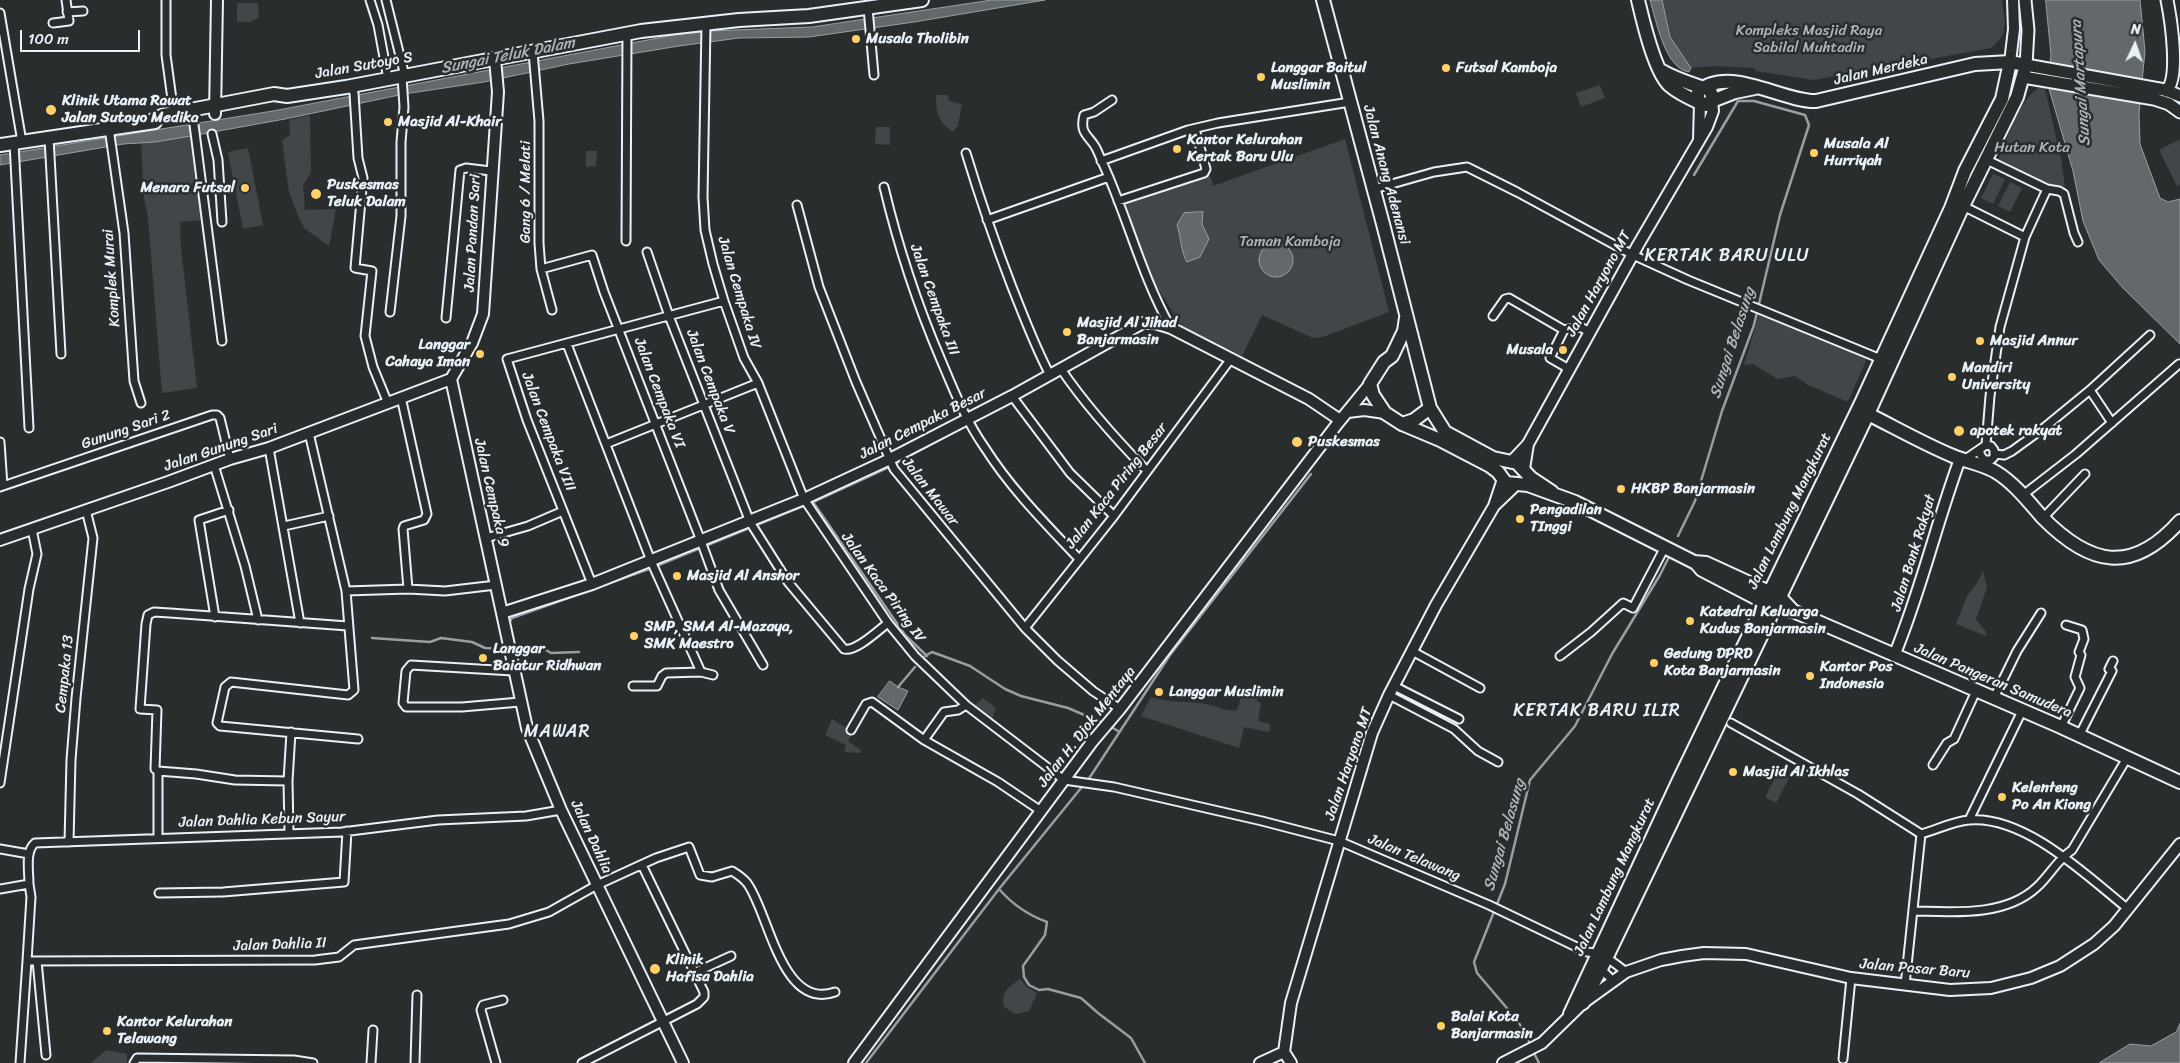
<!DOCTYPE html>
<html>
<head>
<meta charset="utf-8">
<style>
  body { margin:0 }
  #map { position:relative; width:2180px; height:1063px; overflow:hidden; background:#2a2d2e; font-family:Sriracha,sans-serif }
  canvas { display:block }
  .north { position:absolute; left:2110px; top:20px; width:50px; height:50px; -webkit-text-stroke:4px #2a2d2e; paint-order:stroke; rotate:3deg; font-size:14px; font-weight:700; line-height:20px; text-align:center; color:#e8f1f8 }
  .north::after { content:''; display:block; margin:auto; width:18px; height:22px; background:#e8f1f8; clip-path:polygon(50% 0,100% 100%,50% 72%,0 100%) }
  .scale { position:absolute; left:20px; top:30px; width:120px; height:22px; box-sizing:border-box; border:2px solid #e8f1f8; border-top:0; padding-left:6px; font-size:15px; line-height:18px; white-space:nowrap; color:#e8f1f8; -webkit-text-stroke:4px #2a2d2e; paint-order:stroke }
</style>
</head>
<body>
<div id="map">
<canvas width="2180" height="1063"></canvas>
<div class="north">N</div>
<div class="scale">100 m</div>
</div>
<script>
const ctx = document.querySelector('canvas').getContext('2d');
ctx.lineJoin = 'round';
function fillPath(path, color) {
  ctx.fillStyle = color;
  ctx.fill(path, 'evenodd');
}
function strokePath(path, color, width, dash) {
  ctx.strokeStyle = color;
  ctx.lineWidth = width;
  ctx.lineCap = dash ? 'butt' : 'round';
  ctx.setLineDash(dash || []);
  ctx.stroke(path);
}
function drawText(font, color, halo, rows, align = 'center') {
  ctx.font = font + ' Sriracha,sans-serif';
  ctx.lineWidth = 5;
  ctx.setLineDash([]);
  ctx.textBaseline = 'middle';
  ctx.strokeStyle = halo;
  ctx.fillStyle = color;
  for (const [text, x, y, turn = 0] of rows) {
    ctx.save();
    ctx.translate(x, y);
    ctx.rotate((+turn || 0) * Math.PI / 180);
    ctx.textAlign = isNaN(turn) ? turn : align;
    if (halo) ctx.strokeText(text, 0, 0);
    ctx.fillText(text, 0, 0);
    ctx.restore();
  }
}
fillPath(new Path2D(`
  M1662 0H2002C2004 23 2010 33 1991 48L1814 80 1756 71 1754 68 1715 66 1691 68 1670 37Z
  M237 3H258L259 17 251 22H237Z
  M2044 84 2061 159 2065 187 2048 185 1998 160C2009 135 2019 98 2044 84Z
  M1600 85 1605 98 1581 107 1576 93Z
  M936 95H948L949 101 962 104 958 125 953 132C938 122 936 112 936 95Z
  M310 115 311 173 303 185 305 210 336 209 329 246 304 228 296 211 289 192 282 140 290 135 289 120Z
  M876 127H890V145L875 144Z
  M194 133 203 220 180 222 181 248 197 388 162 393 148 218 144 198 141 142Z
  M1345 139 1389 312 1323 337 1313 338 1262 315 1242 356 1182 327 1152 279 1124 202 1209 172 1213 186Z
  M2180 139V184L2177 186 2159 150Z
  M248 148 263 225 243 229 228 152Z
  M586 151H597L596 166 586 167Z
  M1993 174 2005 179 1993 204 1981 198Z
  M2010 182 2022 188 2010 212 1998 206Z
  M1759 315 1868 356 1848 402 1808 385 1795 376 1777 379 1753 364 1744 365Z
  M1983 571 1987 587 1976 619 1986 632V636L1956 624 1967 596 1977 583Z
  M1242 694 1257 699V701L1261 703 1258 721 1270 724V730L1268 732 1244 727 1239 748 1141 716 1151 697C1169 703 1187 701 1206 704 1216 706 1226 712 1237 710Z
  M983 698 996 708 992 719 974 706Z
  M832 719 853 732 848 741 861 750 860 753 844 752 846 745 825 735Z
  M1778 772 1789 778 1776 803 1765 797Z
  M1020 979 1026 986 1037 993 1029 1011 1016 1014 1004 1007C1001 991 1008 988 1020 979Z
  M106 1050 127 1054V1063H91Z`), '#424648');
const water = new Path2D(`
  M992 0H1045L914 22 809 37 739 38 679 46 569 64 484 82 404 94 285 119 191 136 155 142 123 144 0 165V155L273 111 674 35 709 31 812 27Z
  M1650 0H1662L1670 37 1691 68 1689 72C1665 69 1656 20 1650 0Z
  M2046 0H2140L2145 51 2139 113 2140 144 2160 198 2168 202 2180 199V344L2123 288 2099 260 2083 221 2073 171 2047 82 2051 56Z
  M1203 212 1202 224 1209 239 1200 257 1187 262C1181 252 1181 237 1177 225L1184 213Z
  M1259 260a17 17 0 1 1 34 0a17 17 0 1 1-34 0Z
  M890 681 898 687 908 691 898 710 878 697Z
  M2180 1024V1063H2099L2130 1044 2151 1046 2176 1032Z`);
fillPath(water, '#63686b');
strokePath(water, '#989fa3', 1);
strokePath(new Path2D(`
  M813 502 905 635 927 656
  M1678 536 1695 501 1722 411 1754 325 1780 215 1809 125 1805 115 1754 101H1738L1694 175
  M509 623 512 618 649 569 813 502 887 468 960 429
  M372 638 430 642 441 638 472 642 485 648 507 649
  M512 650H546L551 653 579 652
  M925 656 932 652 970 666 1005 689 1021 696 1068 708 1103 723
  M898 687 915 667
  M1113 728 1118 731
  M533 730 542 749
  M999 889C1012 904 1028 915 1047 922L1045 935 1023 966 1024 977 1029 985 1039 990 1048 989 1081 998 1098 1013 1131 1038 1145 1063
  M1531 1045 1518 1021 1477 973 1474 962 1505 884 1530 780 1575 726 1612 654 1660 575 1669 557
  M1535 1055 1539 1063
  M866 1063 999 889 1090 777 1170 655 1311 474`), '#989fa3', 2.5);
const street = new Path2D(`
  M166 0V55L174 114
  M370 0 378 25 388 79
  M386 0 405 76
  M868 8 874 75
  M67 12 83 11
  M0 13 22 142
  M53 23 69 21 66 0
  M706 24 703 197 705 230 713 264 724 301 744 358 758 383 804 499 888 623 915 656 966 705 1064 780 1114 787 1262 821 1339 841 1489 905 1587 952C1603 953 1613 962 1626 972
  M533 52 539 121V243L541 269 552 310
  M351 86 354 93 358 158 363 178 355 268 372 271 365 336 373 367 387 401
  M1112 100 1094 112 1084 115C1079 134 1089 135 1096 148 1099 154 1101 160 1104 166 1128 219 1142 277 1171 328
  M193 117 222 341
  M112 128 110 135 124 233 134 381 141 403
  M212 134 218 160 222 222
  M49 138 61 354
  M14 143 29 428
  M966 153C980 199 995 243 1012 287 1024 317 1035 347 1050 375
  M1987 160 2047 189
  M1101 161 1188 130 1218 123 1350 102
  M884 187C898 246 917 304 941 360 954 391 966 421 985 448 1011 489 1046 524 1078 558
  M1374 189 1434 172 1467 167 1517 192 1633 255 1688 280 1881 359
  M1118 201 1204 173 1206 169 1195 129
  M797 205 819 287 856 382 894 469 1025 628 1057 660 1093 691 1120 709
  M1963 206 2025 237 2000 327 1990 396 1986 445
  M987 220 1109 177
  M2025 237 2047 189 2059 191 2064 194 2074 233 2078 242
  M626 241 627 34
  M647 252 669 316 750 522 788 582 844 649C856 652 877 631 888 623
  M541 269 592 255 604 292 701 541 719 590 763 665
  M390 312 401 216V142L404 107 402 77
  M1493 316 1505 299 1509 298 1564 330
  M446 318 460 170 466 168 491 171
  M567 344 651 561 701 672 713 675
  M1061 369C1086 406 1116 439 1147 471
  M1569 369 1550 358 1564 330 1580 327 1590 332
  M2090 390 2112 423
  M1012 396 1070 473 1114 516
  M401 397 427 514 424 520 404 526 403 529 408 589
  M309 433 346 591 354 690 348 695 231 682 225 687 217 723 220 726 358 739
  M0 442 3 486
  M606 444 758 383
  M269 448 300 623
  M1995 454 2004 455 2012 451 2045 427 2090 390 2150 335
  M1964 460 1986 445 1991 446 1994 450V457L1991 460H1984L1980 454V450
  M214 465 245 566 258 620
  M0 487 212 415H217L220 418 230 459
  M2023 495 2076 454 2179 364
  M2043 518 2085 474
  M284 526 329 516
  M486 538 528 526 563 511
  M592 584 527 420 507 359 724 301
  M346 591 408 589 445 591 496 585
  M215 617 199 520 229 510
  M1025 628 1114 516 1230 360
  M1412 651 1480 688
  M1560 656 1591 632 1623 603 1633 608 1665 547
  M513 671 411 665 406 671 403 703 406 707H462L520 702
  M633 686H657L662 676 666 673 701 672
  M1394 686 1459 719
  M1389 695 1454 729 1478 751 1498 762
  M1994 698 2017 651 2041 613
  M1731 723 1858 794 1921 834C1936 830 1954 821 1969 820 2025 815 2087 876 2128 909
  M2061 727 2080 688 2075 677 2081 655 2079 652 2084 639 2082 630 2066 625
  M851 730 866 704 872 702 924 740 998 782 1041 811
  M2079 736 2112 671 2109 669 2113 661
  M924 740 944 712 958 710 966 705
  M1933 765 1947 743 1954 739 1976 691
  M158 771 196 774 235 780 288 781 289 833
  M288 781 291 732
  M0 783 29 589 37 554 32 529
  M1969 820 2022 711
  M158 838V771L155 769 157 710 140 709 146 624 148 615 154 612 170 613 348 626
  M69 842 71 760 76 698 93 538 86 510
  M0 849 29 854
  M29 884 31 897 27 961 315 960 339 957 354 945 509 924 549 912 597 885 656 858 689 847 700 875 712 877 732 871C737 874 743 878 747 883 769 912 781 1011 835 992
  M0 889 29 884C29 871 25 851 35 843L342 832 438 820 526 816 561 810
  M159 893 223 892 344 882 347 831
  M1914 911C1954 912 2005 917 2037 887 2050 875 2057 860 2072 850L2127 758
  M37 961 46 1055
  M1599 967 1613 981
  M694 973 731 956
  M1905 985 1921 834
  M1843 1059 1851 978
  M20 1063 27 961
  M134 1063 137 1058 294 1060 313 1063
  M371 1063 373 1030
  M415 1063 417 995
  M496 1063 481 1010 483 1005 503 1000
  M582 1063 697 1004 704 997V992L642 865`);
const secondary = new Path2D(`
  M2010 62 2014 29 2013 0
  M215 114 217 0
  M1699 139 1700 103
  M451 379 527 728 561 810 683 1063
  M451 379 472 343 483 314 498 92 495 59
  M1348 412 1364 410 1385 413
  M1512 461 1528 444 1638 245 1707 127 1713 111 1712 101
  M1524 469 1528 444
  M1495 505 1516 485
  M0 540 168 482 230 459 269 448 451 379
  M502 613 592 584 804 499 888 460 1012 396 1143 323H1155L1171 328 1309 399 1340 420
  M1894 656C1921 591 1936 524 1960 459
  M1284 1052 1291 1003 1372 733 1389 695 1436 605 1494 506 1503 479
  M854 1063 1092 742 1120 709 1338 423 1370 384
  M1260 1063 1284 1052 1291 1063
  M1503 1063 1542 1043 1583 1003 1626 972 1661 960 1682 956 1704 953 1746 954 1851 978 1950 990 1991 988 2031 978 2060 966 2094 944 2114 926 2180 844`);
const primary = new Path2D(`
  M2025 0 2028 30 2026 65 2165 90 2180 96
  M2023 77 2154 99 2169 104 2180 112
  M2166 91C2180 79 2171 20 2167 0`);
const highway = new Path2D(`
  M1323 0 1383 224 1430 408 1445 432 1493 458 1517 463 1531 478 1552 492
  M1638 0C1643 21 1654 70 1669 85 1678 93 1689 98 1700 103
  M1712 101 1735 92 1755 88
  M149 122 164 115 274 94 287 96 346 87 641 31 739 20 809 16 922 0
  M0 145 155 122
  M1406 318 1404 331 1392 356 1384 362 1370 384 1373 395 1385 413 1402 424 1440 440 1490 466 1498 472 1506 483 1528 485 1575 502 1694 562 1706 563 1780 597 1793 611
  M1868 414C1896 428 1924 444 1953 456 1967 462 1983 464 1996 472 2014 483 2028 501 2042 517 2090 566 2132 575 2180 521
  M1402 424 1414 420 1430 408
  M1696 563 1702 570 1775 608 1793 611 2061 727 2180 782
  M1583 1003 1601 969 1868 414 1963 206 2017 97 2026 65 2010 62 1975 64 1816 101C1782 102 1728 64 1698 92V101L1707 105 1713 99 1710 90C1692 84 1677 80 1660 70
  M1570 1014 1678 782 1862 401 1951 208 1965 171 2002 99 2010 62`);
strokePath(street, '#e8f1f8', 11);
strokePath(secondary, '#e8f1f8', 14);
strokePath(primary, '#e8f1f8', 15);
strokePath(highway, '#e8f1f8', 16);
strokePath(street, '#2a2d2e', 7);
strokePath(secondary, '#2a2d2e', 10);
strokePath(primary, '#2a2d2e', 11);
strokePath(highway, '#2a2d2e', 12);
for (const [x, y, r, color] of [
  [856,39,5,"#ffd166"],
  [1446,68,5,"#ffd166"],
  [1261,77,5,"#ffd166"],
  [51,110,6,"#ffd166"],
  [388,122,5,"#ffd166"],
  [1177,149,5,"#ffd166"],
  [1814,153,5,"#ffd166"],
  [245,188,5,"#ffd166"],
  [316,194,6,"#ffd166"],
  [1067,332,5,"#ffd166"],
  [1980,341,5,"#ffd166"],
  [1563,350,5,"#ffd166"],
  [480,354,5,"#ffd166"],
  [1952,377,5,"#ffd166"],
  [1959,431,6,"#ffd166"],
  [1297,442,6,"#ffd166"],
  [1621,489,5,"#ffd166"],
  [1520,519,5,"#ffd166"],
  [677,576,5,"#ffd166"],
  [1690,621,5,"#ffd166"],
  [634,636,5,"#ffd166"],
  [483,658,5,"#ffd166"],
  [1654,663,5,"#ffd166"],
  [1810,676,5,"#ffd166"],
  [1159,692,5,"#ffd166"],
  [1733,772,5,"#ffd166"],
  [2002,797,5,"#ffd166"],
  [655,969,6,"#ffd166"],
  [1441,1026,5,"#ffd166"],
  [107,1031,5,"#ffd166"]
]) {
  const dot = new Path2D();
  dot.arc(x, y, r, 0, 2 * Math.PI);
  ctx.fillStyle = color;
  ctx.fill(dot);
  strokePath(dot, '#2a2d2e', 2);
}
drawText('15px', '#aeb5ba', '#2a2d2e', [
  ["Kompleks Masjid Raya",1809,31],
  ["Sabilal Muhtadin",1809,48],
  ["Hutan Kota",2032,148],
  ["Taman Kamboja",1290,242]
]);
drawText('bold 15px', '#e8f1f8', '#2a2d2e', [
  ["Musala Tholibin",866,39],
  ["Langgar Baitul",1271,68],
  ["Muslimin",1271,85],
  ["Futsal Kamboja",1456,68],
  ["Klinik Utama Rawat",62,101],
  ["Jalan Sutoyo Medika",62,118],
  ["Masjid Al-Khair",398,122],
  ["Kantor Kelurahan",1187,140],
  ["Kertak Baru Ulu",1187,157],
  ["Musala Al",1824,144],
  ["Hurriyah",1824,161],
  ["Puskesmas",327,185],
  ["Teluk Dalam",327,202],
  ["Menara Futsal",235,188,"right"],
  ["Masjid Al Jihad",1077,323],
  ["Banjarmasin",1077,340],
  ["Masjid Annur",1990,341],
  ["Langgar",470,345,"right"],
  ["Cahaya Iman",470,362,"right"],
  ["Musala",1553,350,"right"],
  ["Mandiri",1962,368],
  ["University",1962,385],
  ["apotek rakyat",1970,431],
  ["Puskesmas",1308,442],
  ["HKBP Banjarmasin",1631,489],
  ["Pengadilan",1530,510],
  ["TInggi",1530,527],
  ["Masjid Al Anshor",687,576],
  ["Katedral Keluarga",1700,612],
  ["Kudus Banjarmasin",1700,629],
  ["SMP, SMA Al-Mazaya,",644,627],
  ["SMK Maestro",644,644],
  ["Langgar",493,649],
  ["Baiatur Ridhwan",493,666],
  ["Gedung DPRD",1664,654],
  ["Kota Banjarmasin",1664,671],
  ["Kantor Pos",1820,667],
  ["Indonesia",1820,684],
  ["Langgar Muslimin",1169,692],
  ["Masjid Al Ikhlas",1743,772],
  ["Kelenteng",2012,788],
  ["Po An Kiong",2012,805],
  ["Klinik",666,960],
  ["Hafisa Dahlia",666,977],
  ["Balai Kota",1451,1017],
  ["Banjarmasin",1451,1034],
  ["Kantor Kelurahan",117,1022],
  ["Telawang",117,1039]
], 'left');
drawText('15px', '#e8f1f8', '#2a2d2e', [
  ["Jalan Sutoyo S",364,66,-10],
  ["Jalan Merdeka",1881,70,-13],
  ["Jalan Anang Adenansi",1386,175,75],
  ["Gang 6 / Melati",526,192,-90],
  ["Jalan Pandan Sari",473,233,-87],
  ["Komplek Murai",112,278,-94],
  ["Jalan Haryono MT",1599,284,-61],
  ["Jalan Cempaka IV",739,293,73],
  ["Jalan Cempaka III",934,300,70],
  ["Jalan Cempaka V",710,382,69],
  ["Jalan Cempaka VI",659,393,69],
  ["Jalan Cempaka Besar",923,424,-27],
  ["Gunung Sari 2",126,430,-19],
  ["Jalan Cempaka VIII",548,432,69],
  ["Jalan Gunung Sari",221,448,-19],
  ["Jalan Kaca Piring Besar",1117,486,-52],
  ["Jalan Mawar",930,492,52],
  ["Jalan Cempaka 9",491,493,77],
  ["Jalan Lambung Mangkurat",1790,511,-64],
  ["Jalan Bank Rakyat",1914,553,-73],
  ["Jalan Kaca Piring IV",883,588,54],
  ["Cempaka 13",65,674,-84],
  ["Jalan Pangeran Samudera",1993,681,23],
  ["Jalan H. Djok Mentaya",1087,727,-52],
  ["Jalan Haryono MT",1349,764,-71],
  ["Jalan Dahlia Kebun Sayur",262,820,-2],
  ["Jalan Dahlia",591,837,65],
  ["Jalan Telawang",1414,858,23],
  ["Jalan Lambung Mangkurat",1615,877,-65],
  ["Jalan Dahlia II",280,945,-2],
  ["Jalan Pasar Baru",1915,969,5]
]);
drawText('italic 16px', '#acb3b9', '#2a2d2e', [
  ["Sungai Teluk Dalam",508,56,-11],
  ["Sungai Martapura",2081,83,-94],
  ["Sungai Belasung",1733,343,-72],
  ["Sungai Belasung",1505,835,-74]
]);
ctx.letterSpacing = '1px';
drawText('18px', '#e8f1f8', '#2a2d2e', [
  ["KERTAK BARU ULU",1727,256],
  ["KERTAK BARU ILIR",1597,711],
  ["MAWAR",557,732]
]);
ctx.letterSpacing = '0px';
</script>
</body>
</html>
